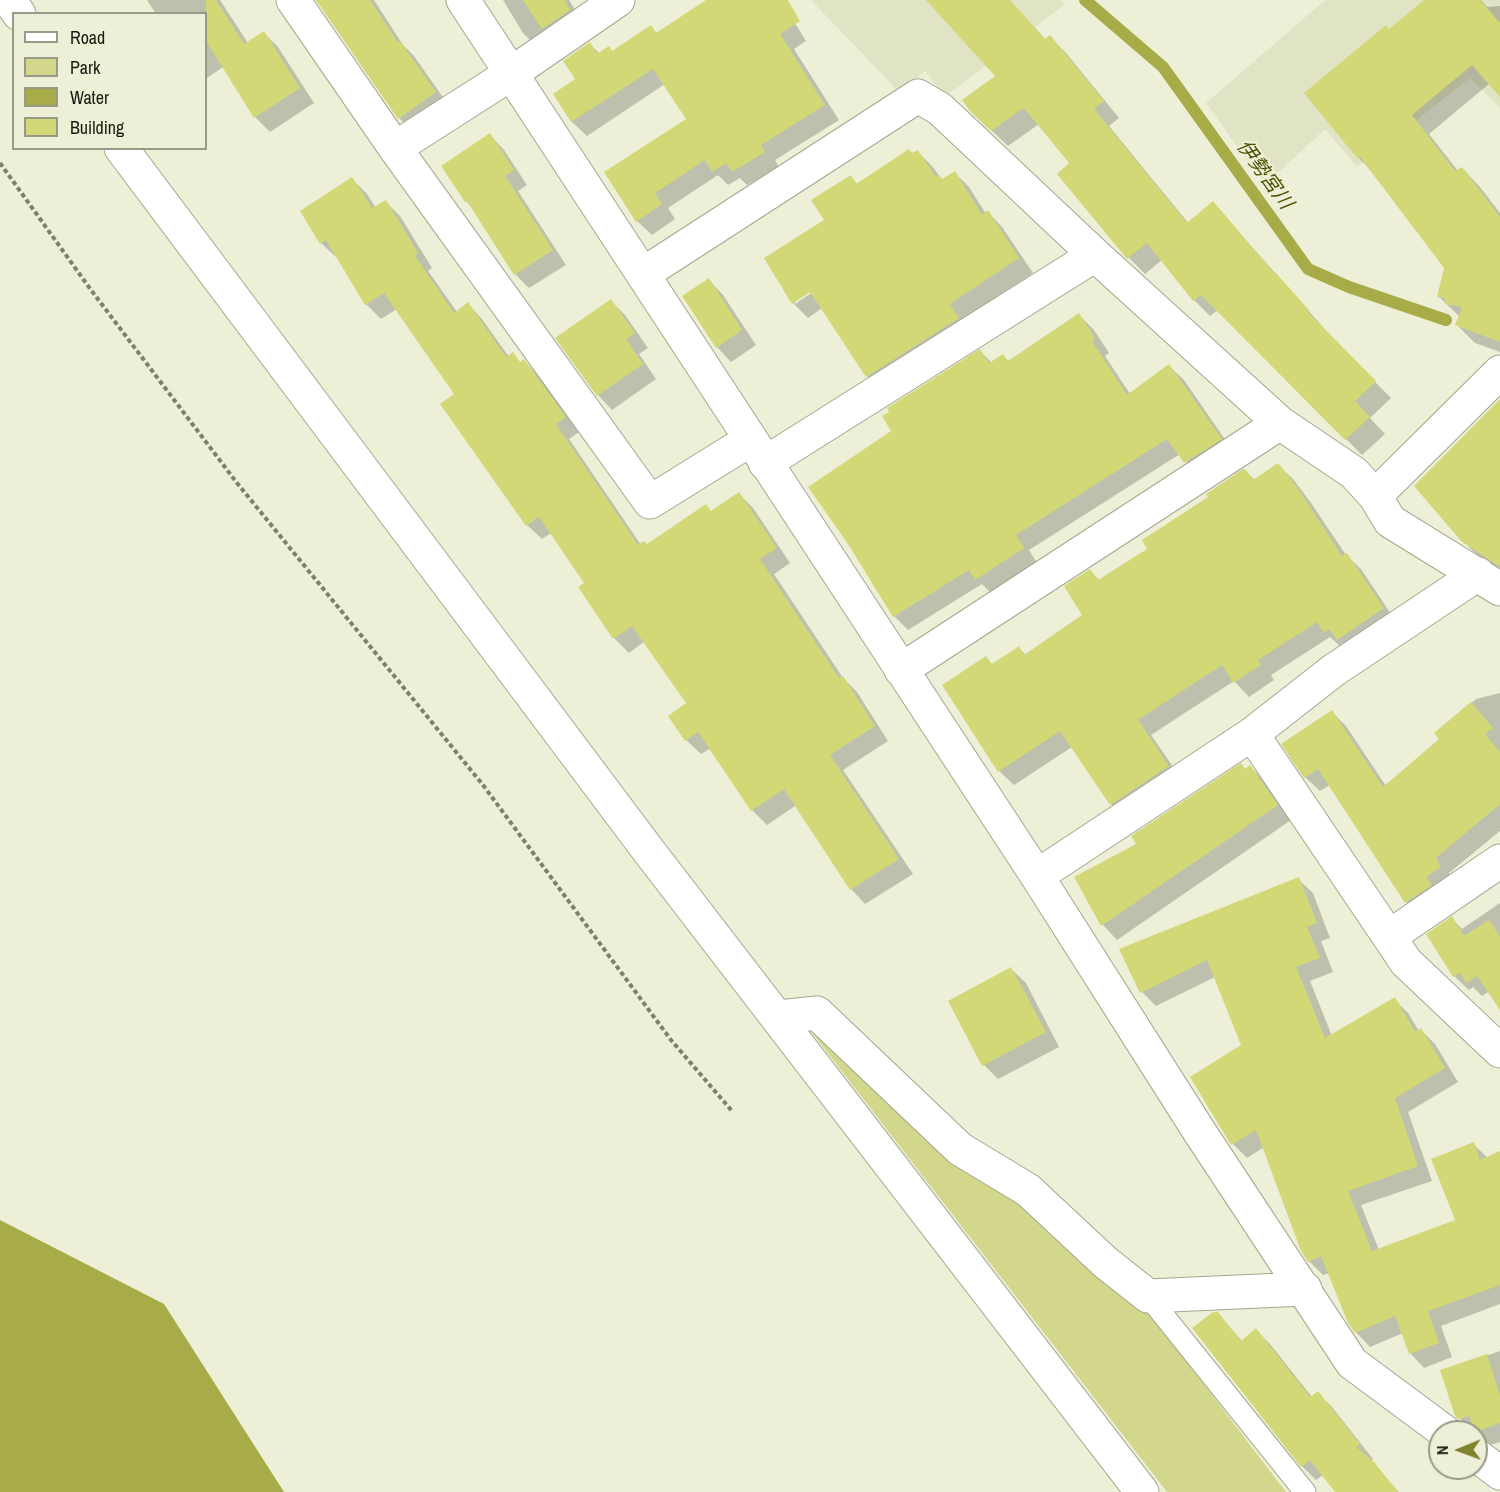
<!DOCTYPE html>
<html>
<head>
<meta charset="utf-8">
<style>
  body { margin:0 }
  #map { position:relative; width:1500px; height:1492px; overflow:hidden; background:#edf0d7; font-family:"Archivo Narrow",sans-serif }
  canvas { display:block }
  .legend { position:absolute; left:12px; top:12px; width:195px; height:138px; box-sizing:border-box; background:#edf0d7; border:2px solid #989a88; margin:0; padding:8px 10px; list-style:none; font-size:18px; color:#191911 }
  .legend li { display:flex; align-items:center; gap:12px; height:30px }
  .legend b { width:30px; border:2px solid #989a88 }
  .north { position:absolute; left:1428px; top:1420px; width:60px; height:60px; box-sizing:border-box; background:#edf0d7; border:2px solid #989a88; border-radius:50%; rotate:269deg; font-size:16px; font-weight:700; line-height:24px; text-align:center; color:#191911 }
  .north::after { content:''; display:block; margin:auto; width:21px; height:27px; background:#80842e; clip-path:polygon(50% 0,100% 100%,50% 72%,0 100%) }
</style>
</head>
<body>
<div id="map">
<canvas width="1500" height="1492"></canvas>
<ul class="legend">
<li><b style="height:8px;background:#fff"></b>Road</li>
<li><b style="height:16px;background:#d2d78b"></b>Park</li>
<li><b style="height:16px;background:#a7ac49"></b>Water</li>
<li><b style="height:16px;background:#d2d876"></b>Building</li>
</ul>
<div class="north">N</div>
</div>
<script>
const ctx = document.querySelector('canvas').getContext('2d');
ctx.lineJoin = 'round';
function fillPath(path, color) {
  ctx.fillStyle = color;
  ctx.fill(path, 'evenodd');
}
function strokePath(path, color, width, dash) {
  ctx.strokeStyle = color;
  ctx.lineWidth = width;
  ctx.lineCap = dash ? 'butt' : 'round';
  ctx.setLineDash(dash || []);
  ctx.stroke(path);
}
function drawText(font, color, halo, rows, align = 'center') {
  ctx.font = font + ' "Archivo Narrow","Noto Sans JP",sans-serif';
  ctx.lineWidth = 4.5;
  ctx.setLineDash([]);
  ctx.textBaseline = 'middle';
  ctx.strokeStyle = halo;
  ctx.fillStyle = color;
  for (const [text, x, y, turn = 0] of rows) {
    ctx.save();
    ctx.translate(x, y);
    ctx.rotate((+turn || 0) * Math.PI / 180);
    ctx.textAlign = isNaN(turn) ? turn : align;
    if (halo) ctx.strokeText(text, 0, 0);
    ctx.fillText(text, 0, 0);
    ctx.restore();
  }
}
fillPath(new Path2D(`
  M811 0H1060L1065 4 945 97 925 71 899 92Z
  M1325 0H1500V108L1470 78 1357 167 1325 129 1265 185 1206 103Z`), '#e1e4c4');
fillPath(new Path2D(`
  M817 1028 1023 1201 1151 1315 1286 1492H1167L810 1030Z`), '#d2d78b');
fillPath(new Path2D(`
  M0 1220 164 1304 284 1492H0Z`), '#a7ac49');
fillPath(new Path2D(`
  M147 0H220L248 43 264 33 278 47 314 103 270 132 255 117 223 67 207 78 206 77V14H156Z
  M318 0H374L403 45 414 56 449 106 413 132 399 118Z
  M503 0H569L584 25 538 48 523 33Z
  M710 0H781L806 41 794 49 839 120 775 160 779 167 747 185 740 178 728 185 718 175 668 208 675 219 652 235 637 221 688 119 665 84 587 136 572 122 555 94 577 80 590 44 600 54 609 48 613 52 651 27 658 34Z
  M928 0H1009L1046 40 1050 37 1066 53 1119 118 1109 126 1189 224 1213 203 1323 327 1322 328 1391 398 1370 418 1385 434 1362 455 1218 310 1210 316 1194 300 1162 260 1145 274 1129 258 1059 174 1071 163 1039 124 1008 146 988 127 997 76Z
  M1446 0H1481L1487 7 1500 6V94L1490 83 1429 134 1458 171 1462 168 1480 187 1500 213V352L1475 343 1457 325 1460 317 1438 296 1446 268 1374 174 1359 158 1390 31Z
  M490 135 504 150 527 185 518 191 566 265 529 288 515 274 473 209 466 201Z
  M918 152 932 166 943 181 955 173 969 187 986 214 988 212 1002 227 1033 273 963 319 973 333 882 390 867 376 822 308 808 318 793 303 766 259 826 220 851 177 858 185ZM815 287 817 289 795 304V301Z
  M352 179 367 194 376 208 386 202 400 216 432 268 428 271 457 312 468 304 482 319 509 357 512 354 521 363 524 361 538 375 579 432 569 439 641 545 647 546 712 512 739 494 753 508 790 563 774 574 843 678 857 692 888 741 843 770 913 874 865 904 851 889 795 806 767 825 752 810 711 748 701 754 686 740 689 704 645 641 629 653 614 638 580 588 586 583 551 533 542 539 527 525 456 394 397 309 381 319 366 304 337 256 336 257 321 243Z
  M709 280 723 295 756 345 731 362 717 347Z
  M611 301 625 315 648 348 639 354 656 379 612 410 598 395Z
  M1079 315 1094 330 1109 353 1105 356 1130 394 1169 366 1184 380 1235 454 1200 477 1180 454 1029 550 1037 563 991 593 982 584 908 630 894 616 893 431 980 351 992 363 1003 356 1009 362Z
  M1500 401V572L1482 560 1462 540Z
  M1278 465 1293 479 1311 503 1346 555 1361 569 1397 623 1353 653 1343 643 1340 646 1330 637 1271 675 1274 680 1249 697 1234 681 1151 735 1183 781 1126 819 1111 804 1072 747 1014 785 999 771 993 665 1019 648 1026 655 1084 615 1090 571 1100 581 1150 550 1210 497 1245 471 1255 480Z
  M1500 693V831L1449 873 1455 882 1421 916 1406 902 1330 785 1320 791 1305 777 1332 712 1346 726 1386 786 1441 740 1436 733 1476 699Z
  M1250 767 1265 781 1291 820 1117 940 1103 925 1076 878 1138 844Z
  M1298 879 1313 893 1330 938 1321 941 1333 972 1310 981 1332 1036 1394 999 1408 1013 1419 1031 1421 1030 1435 1044 1458 1082 1408 1112 1432 1181 1361 1205 1379 1250 1457 1221 1473 1144 1488 1158 1500 1157V1304L1441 1326 1452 1357 1424 1368 1410 1353 1403 1333 1370 1347 1356 1332 1330 1273 1323 1275 1309 1261 1264 1147 1247 1158 1233 1144 1243 1046 1215 977 1156 1006 1142 992Z
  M1500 903V1007L1490 991 1482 996 1473 987 1469 990 1454 976 1452 918 1462 929Z
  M1011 969 1026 983 1059 1047 998 1079 984 1065Z
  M1217 1313 1242 1341 1256 1330 1270 1344 1312 1397 1318 1393 1332 1407 1373 1459 1370 1461 1399 1492H1336L1323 1475 1316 1480 1302 1466Z
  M1500 1351V1442L1490 1445 1477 1432H1473L1457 1415 1442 1371Z`), '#0003');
strokePath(new Path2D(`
  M1085 0 1163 67 1308 269 1349 287 1446 320`), '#a7ac49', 12);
fillPath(new Path2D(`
  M206 0H216L244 44 264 31 300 88 254 118 206 41Z
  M316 0H370L398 43 400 41 436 92 398 119Z
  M523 0H564L570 10 542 29Z
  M706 0H788L800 21 780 34 825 105 761 145 765 152 732 172 726 163 712 172 705 160 655 193 662 204 636 222 604 172 686 119 653 69 571 122 553 94 575 79 563 61 590 42 597 54 609 46 612 51 651 25 656 33Z
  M926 0H1010L1045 39 1050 35 1104 101 1094 109 1187 223 1213 201 1274 273 1275 272 1309 310 1307 311 1376 381 1355 401 1370 417 1345 440 1201 295 1193 301 1147 243 1127 259 1057 174 1069 163 1024 108 991 131 970 111 962 100 995 76Z
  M1424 0H1480L1500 23V97L1472 65 1412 115 1455 171 1462 167 1500 217V342L1455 325 1462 307 1445 304V298L1437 297 1444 268 1360 157 1358 159 1304 93 1386 25 1389 29Z
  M490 133 514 170 505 176 553 250 514 275 467 201 465 202 441 166Z
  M909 149 912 153 918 150 936 177 939 175 942 179 955 171 982 215 988 210 1019 258 950 304 959 318 866 377 810 292 792 304 764 258 824 220 811 200 851 175 856 184Z
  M352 177 372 208 386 200 418 253 415 256 454 313 468 302 506 357 513 352 520 362 524 359 566 417 556 424 638 545 644 541 647 544 706 504 711 511 739 492 777 548 760 559 839 678 843 676 875 726 830 755 899 859 850 890 784 789 751 811 698 732 685 741 668 716 686 703 632 626 613 639 578 587 584 583 539 517 526 526 440 404 454 394 384 293 365 305 326 240 320 244 300 211Z
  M709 278 742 330 716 348 682 296Z
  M611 299 635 333 626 339 643 364 597 396 555 338Z
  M1079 313 1095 338 1092 341 1127 395 1169 364 1222 439 1184 463 1167 439 1016 535 1024 548 975 580 969 570 893 617 848 544 808 487 891 431 882 416 889 412 887 408 980 349 989 363 1003 354 1008 361Z
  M1500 399V567L1461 541 1414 486Z
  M1278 463 1297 487 1342 556 1347 553 1384 608 1337 640 1329 629 1324 633 1317 622 1258 660 1261 665 1233 683 1222 665 1138 720 1169 766 1110 805 1060 731 998 772 942 685 986 656 992 664 1019 646 1024 655 1082 615 1064 586 1090 569 1098 580 1147 549 1142 540 1208 497 1206 494 1243 469 1246 470 1253 480Z
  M1471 702 1493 728 1485 734 1500 752V804L1436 858 1441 867 1426 877 1432 885 1405 903 1318 769 1304 778 1281 744 1332 710 1383 787 1439 739 1434 733Z
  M1241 763 1245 769 1250 765 1278 805 1101 926 1074 877 1136 844 1131 836Z
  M1299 877 1317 923 1307 927 1320 958 1296 967 1325 1038 1395 997 1415 1032 1421 1028 1445 1068 1395 1098 1418 1166 1348 1191 1372 1251 1455 1220 1431 1159 1474 1142 1480 1160 1500 1151V1285L1428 1311 1439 1343 1409 1354 1395 1316 1355 1333 1348 1323 1321 1256 1308 1262 1301 1251 1256 1130 1231 1145 1190 1077 1241 1045 1207 960 1140 993 1119 949Z
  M1452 916 1464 936 1489 920 1500 937V1010L1477 976 1466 983 1460 973 1453 977 1426 934Z
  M1011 967 1046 1032 982 1066 948 1001Z
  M1213 1312H1218L1241 1341 1256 1328 1310 1397 1318 1391 1360 1444 1356 1447 1374 1462 1398 1492H1335L1310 1460 1301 1467 1192 1328Z
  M1487 1354 1500 1396V1423L1475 1432 1469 1416 1458 1419 1455 1416 1440 1370Z`), '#d2d876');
const service = new Path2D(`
  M1148 1296 1305 1492`);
const minor = new Path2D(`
  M9 0 19 14
  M293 0 395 148 650 502 750 440
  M463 0 1037 876 1199 1131 1352 1363 1445 1432
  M121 148 648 850 1142 1492
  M395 148 512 73 618 0
  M643 274 918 96 940 109 1095 255 1280 423 1354 473 1375 496 1390 521 1500 589
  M765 463 1095 255
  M1375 496 1500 372
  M901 670 1280 423
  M1252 734 1406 962 1500 1051
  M1037 876 1252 734 1334 670 1478 574
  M1390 936 1500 861
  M778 1017 817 1013 960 1149 1028 1190 1105 1262 1148 1296 1305 1289
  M1476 1455 1500 1473`);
strokePath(service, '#a4a790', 23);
strokePath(minor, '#a4a790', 35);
strokePath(new Path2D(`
  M0 163 91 290 237 483 483 785 671 1040 732 1111`), '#7d7f6f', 4, [4.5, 3]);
strokePath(service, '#fff', 21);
strokePath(minor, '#fff', 33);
drawText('italic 20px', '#4d5000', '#edf0d7', [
  ["伊勢宮川",1264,175,54]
]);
</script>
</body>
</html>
